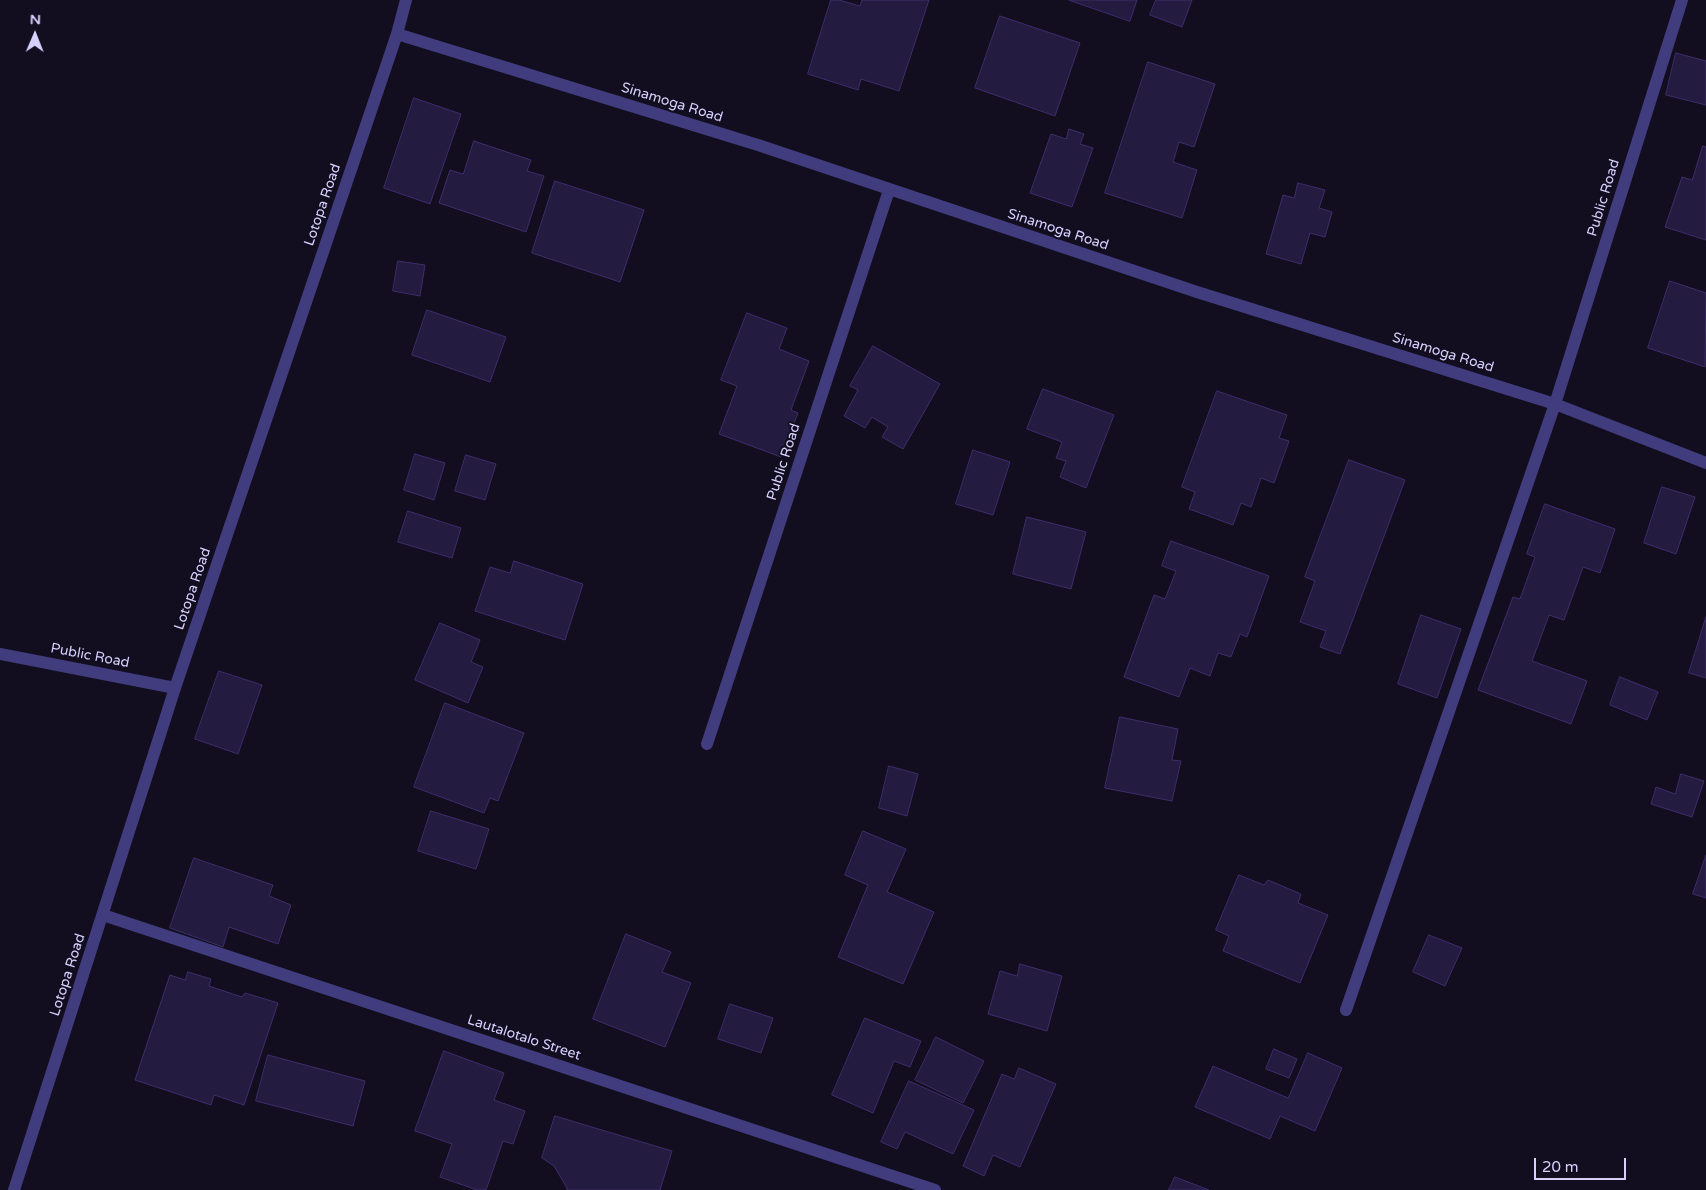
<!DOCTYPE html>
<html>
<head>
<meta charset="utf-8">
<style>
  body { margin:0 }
  #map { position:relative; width:1706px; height:1190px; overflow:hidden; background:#120e20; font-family:"Varela Round",sans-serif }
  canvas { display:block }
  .north { position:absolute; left:10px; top:10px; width:50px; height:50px; -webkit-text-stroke:4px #120e20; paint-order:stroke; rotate:1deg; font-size:14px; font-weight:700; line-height:20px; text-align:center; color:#d6d0fd }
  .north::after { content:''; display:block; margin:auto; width:18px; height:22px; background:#d6d0fd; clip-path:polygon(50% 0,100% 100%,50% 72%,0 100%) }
  .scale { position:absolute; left:1534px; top:1158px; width:92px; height:22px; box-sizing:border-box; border:2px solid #d6d0fd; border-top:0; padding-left:6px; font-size:15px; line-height:18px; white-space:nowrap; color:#d6d0fd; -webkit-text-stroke:4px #120e20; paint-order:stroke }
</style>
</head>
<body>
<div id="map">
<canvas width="1706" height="1190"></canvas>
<div class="north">N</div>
<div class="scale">20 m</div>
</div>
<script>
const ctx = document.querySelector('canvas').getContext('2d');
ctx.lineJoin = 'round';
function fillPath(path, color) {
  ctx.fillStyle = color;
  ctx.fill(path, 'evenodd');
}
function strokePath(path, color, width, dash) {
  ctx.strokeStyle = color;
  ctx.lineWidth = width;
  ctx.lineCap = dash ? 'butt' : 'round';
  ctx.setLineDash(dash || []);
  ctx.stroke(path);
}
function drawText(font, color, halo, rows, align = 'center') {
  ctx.font = font + ' "Varela Round",sans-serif';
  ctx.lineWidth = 4;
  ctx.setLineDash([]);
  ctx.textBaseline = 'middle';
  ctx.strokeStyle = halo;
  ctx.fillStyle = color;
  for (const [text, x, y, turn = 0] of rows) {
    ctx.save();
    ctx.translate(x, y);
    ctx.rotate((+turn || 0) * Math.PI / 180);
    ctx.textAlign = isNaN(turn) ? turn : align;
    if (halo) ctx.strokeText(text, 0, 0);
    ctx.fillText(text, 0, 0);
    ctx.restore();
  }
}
const building = new Path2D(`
  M831 0H839L860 6 862 0H929L899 91 861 79 858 90 808 74Z
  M1069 0H1137L1130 21Z
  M1156 0H1192L1182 27 1150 15Z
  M1000 16 1080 43 1055 116 975 88Z
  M1676 53 1706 61V105L1666 95Z
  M1148 62 1215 84 1194 147 1179 142 1173 162 1197 170 1182 218 1105 193Z
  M414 98 461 114 430 204 384 188Z
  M1069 129 1084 134 1080 144 1093 148 1072 207 1030 193 1051 134 1066 139Z
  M474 141 531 160 527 171 544 176 526 232 439 203 450 170 463 174Z
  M1703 146 1706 147V240L1665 227 1682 177 1692 180Z
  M555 181 644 210 620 282 532 253Z
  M1298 183 1325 190 1319 208 1332 212 1325 237 1310 233 1301 264 1266 254 1283 195 1294 198Z
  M398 261 425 265 420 296 393 291Z
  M1670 281 1706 293 1705 367 1648 348Z
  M427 310 506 337 490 382 412 355Z
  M747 313 787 328 779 349 809 361 791 410 798 413 781 457 719 434 737 386 721 380Z
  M873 346 940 384 903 449 882 437 888 427 872 417 865 428 844 416 858 390 850 386Z
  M1043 389 1114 415 1086 488 1060 477 1066 461 1056 458 1062 442 1027 429Z
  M1217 391 1287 415 1279 438 1289 441 1274 483 1261 478 1251 507 1241 503 1233 525 1189 509 1195 492 1182 487Z
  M973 450 1010 462 993 515 956 504Z
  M415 454 445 463 434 500 404 490Z
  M466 455 496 464 485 500 455 491Z
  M1349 460 1405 480 1340 654 1320 647 1326 631 1300 622 1315 581 1305 577Z
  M1662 487 1695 497 1676 554 1644 543Z
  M1545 504 1615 529 1600 573 1583 567 1564 620 1549 615 1532 661 1587 681 1571 724 1478 690 1513 597 1520 599 1535 557 1527 554Z
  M408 511 461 528 452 558 398 542Z
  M1027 517 1086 532 1071 589 1013 574Z
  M1171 541 1269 576 1247 637 1240 634 1231 657 1218 653 1210 676 1190 668 1179 697 1124 677 1154 595 1165 599 1176 571 1162 566Z
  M514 561 583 584 565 640 475 611 490 567 510 573Z
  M1421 615 1461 629 1437 698 1398 684Z
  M1706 617V678L1689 673Z
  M440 623 480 640 471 662 483 667 468 703 415 680Z
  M219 671 262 685 238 754 195 739Z
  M1620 677 1658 692 1647 720 1610 705Z
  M445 703 524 733 498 801 490 798 484 813 414 787Z
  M1120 717 1178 729 1172 760 1181 761 1172 801 1105 788Z
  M889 766 918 774 907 816 879 808Z
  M1681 774 1704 781 1692 817 1651 804 1656 787 1675 794Z
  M431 811 489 829 476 869 418 851Z
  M863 831 906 849 887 892 934 912 903 984 838 957 868 885 845 875Z
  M1706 855V898L1693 894Z
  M194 858 273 885 269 896 291 905 278 944 229 927 223 947 170 928Z
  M1239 875 1264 885 1268 880 1301 894 1298 903 1328 915 1300 983 1223 951 1229 936 1216 930Z
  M626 934 671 952 662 972 691 983 665 1047 593 1019Z
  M1429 935 1462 948 1445 986 1413 972Z
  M1020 964 1062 976 1047 1031 988 1014 1000 971 1017 976Z
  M188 972 211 979 209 986 242 997 245 993 278 1003 244 1105 214 1095 211 1105 135 1080 170 975 185 980Z
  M730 1004 773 1018 761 1053 718 1039Z
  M865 1018 921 1041 910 1067 894 1061 873 1113 832 1095Z
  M936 1037 984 1061 963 1103 915 1080Z
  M1274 1049 1297 1059 1289 1078 1266 1069Z
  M444 1051 504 1073 494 1100 525 1111 513 1144 503 1141 486 1190H477L440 1177 452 1144 415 1131Z
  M1308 1053 1342 1068 1315 1131 1280 1116 1270 1139 1195 1107 1213 1066 1288 1098Z
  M268 1055 365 1081 353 1126 256 1101Z
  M1019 1068 1056 1084 1020 1167 993 1155 984 1176 963 1166 1002 1074 1014 1079Z
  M909 1081 974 1110 953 1154 905 1132 897 1149 881 1142Z
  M555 1116 672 1151 660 1190H567V1188L554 1166 542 1158Z
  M1175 1177 1209 1190H1169Z`);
fillPath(building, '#241b40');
strokePath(building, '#3c2e6b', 1);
strokePath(new Path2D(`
  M0 654 175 688
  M707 744 889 190
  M103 915 935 1190
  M1346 1010 1555 404 1682 0`), '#403c7d', 12);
strokePath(new Path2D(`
  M397 34 758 145 1197 292 1555 404 1706 463
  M14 1190 175 688 397 34 406 0`), '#403c7d', 12);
drawText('14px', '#d6d0fd', '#120e20', [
  ["Sinamoga Road",672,103,17],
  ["Public Road",1604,198,-73],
  ["Lotopa Road",323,205,-71],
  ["Sinamoga Road",1058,230,18],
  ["Sinamoga Road",1443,353,17],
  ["Public Road",784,462,-72],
  ["Lotopa Road",193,589,-71],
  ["Public Road",90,656,11],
  ["Lotopa Road",68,975,-72],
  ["Lautalotalo Street",524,1038,18]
]);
</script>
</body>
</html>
